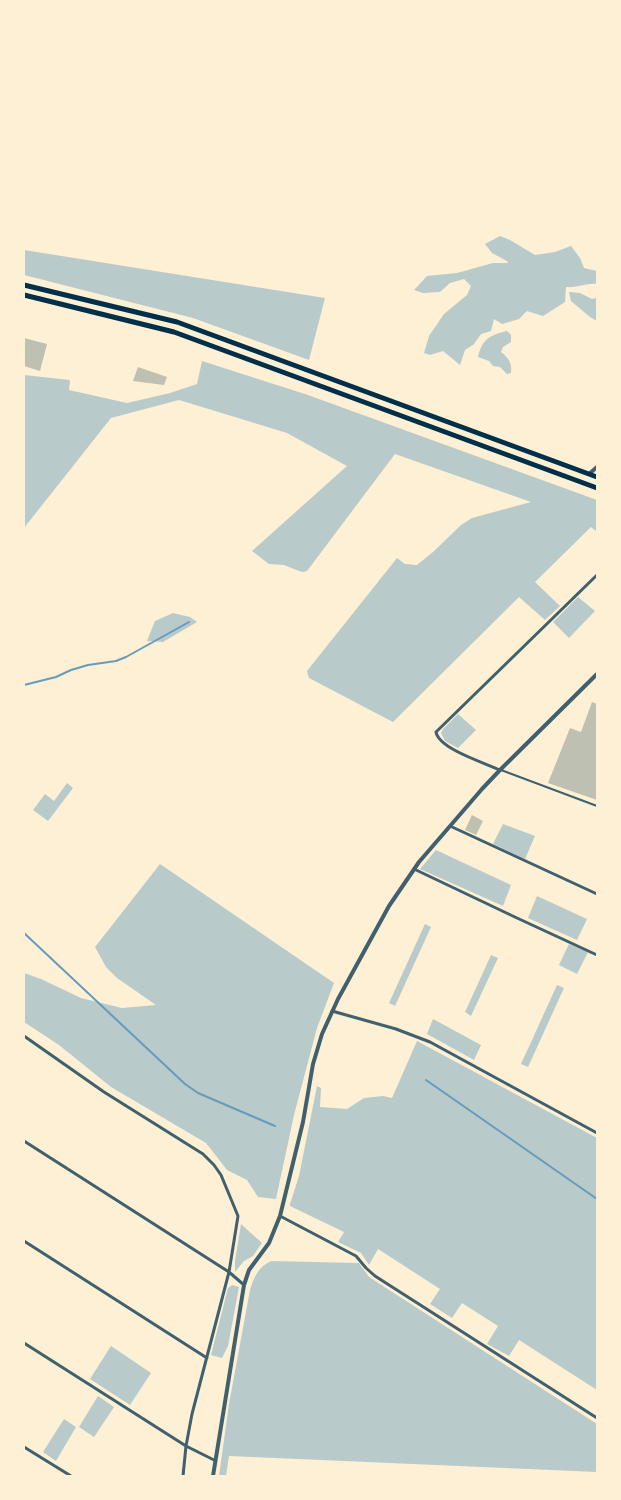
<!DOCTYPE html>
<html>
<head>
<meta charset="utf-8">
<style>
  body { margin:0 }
  #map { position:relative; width:621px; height:1500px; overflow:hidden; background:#fdf0d5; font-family:Lora,serif }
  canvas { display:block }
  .frame { position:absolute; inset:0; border:25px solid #fdf0d5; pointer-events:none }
</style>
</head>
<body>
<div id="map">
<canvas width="621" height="1500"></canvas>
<div class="frame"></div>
</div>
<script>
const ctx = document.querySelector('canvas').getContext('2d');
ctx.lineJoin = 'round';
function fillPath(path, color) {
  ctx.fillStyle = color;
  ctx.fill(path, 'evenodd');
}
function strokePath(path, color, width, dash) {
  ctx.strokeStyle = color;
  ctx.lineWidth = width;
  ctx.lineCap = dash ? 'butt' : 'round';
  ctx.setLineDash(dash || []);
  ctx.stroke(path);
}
fillPath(new Path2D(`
  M500 236 510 240 535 255 555 252 571 246 580 258 584 268 597 271V284C586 283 577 288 566 287L565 302 543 316 527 311 519 319 502 324 494 319 491 331 481 334 474 344 465 350 460 365 443 351 430 355 424 353 429 336 444 314 467 295 471 286 464 279 450 283 440 292 423 293 414 290 427 276 457 273 493 263H508L507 261 492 253 485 244Z
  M24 250 325 298 309 360 193 318 24 275Z
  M569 292 580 293 592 299 597 298V321L590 317 571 301Z
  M507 331 511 335V342L503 347 501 352C509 358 512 363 511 373L507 374 500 367 493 366 489 361 478 357C482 339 490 335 507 331Z
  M202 361 308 395 597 500V532L591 527 535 582 560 606 545 620 519 597 393 722 309 678 307 671 397 558 405 564 417 565 433 552 461 525 472 518 531 502 395 454 307 571 303 572 299 571 284 565 269 564 252 551 347 466 287 433 179 400 111 418 24 528V375L70 380 69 390 127 403 170 393 197 384Z
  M578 597 595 611 569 638 553 622Z
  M173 613 190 617 197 622 163 642 147 641 155 621Z
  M458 714 476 730 458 748 445 741 441 733 443 729Z
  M67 783 73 788 48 821 33 810 45 794 54 801Z
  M503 824 535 836 525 859 493 844Z
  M436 850 511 885 503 906 420 869Z
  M160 864 334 983 317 1028 294 1115 276 1199 258 1197 247 1180 227 1170 206 1143 111 1087 59 1045 24 1022V973L41 979 81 998 122 1008 156 1005 117 978 106 967 95 947Z
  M537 896 587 919 577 940 528 918Z
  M425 924 431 927 395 1006 389 1003Z
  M569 944 588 952 577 974 559 965Z
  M491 955 498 958 471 1016 465 1012Z
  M557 985 564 988 528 1067 521 1064Z
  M433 1019 481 1045 474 1060 427 1034Z
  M417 1041 597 1138V1390L519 1340 509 1356 487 1344 498 1326 462 1303 452 1318 430 1304 440 1289 378 1249 369 1265 361 1253 338 1242 344 1232 290 1206V1204L299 1176 317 1086 321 1088 320 1107 347 1109 364 1098 383 1096 392 1098Z
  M241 1224 262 1243 253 1256 244 1261 235 1272V1261Z
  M271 1261 359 1263 369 1277 597 1424V1472L229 1456 226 1476H219L229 1404 250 1290C254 1277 258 1267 271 1261Z
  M232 1285 239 1287 228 1346 222 1358 211 1355 228 1288Z
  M111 1346 151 1373 130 1405 90 1379Z
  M98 1396 114 1407 94 1437 79 1427Z
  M64 1419 76 1427 56 1461 43 1452Z`), '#b9caca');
strokePath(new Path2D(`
  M24 685 56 677 71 670 88 665 116 661 126 657 189 622
  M24 933 185 1084 198 1093 275 1126
  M426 1080 597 1199`), '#669bbc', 2);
fillPath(new Path2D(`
  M24 338 47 344 40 371 24 366Z
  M138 367 167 377 164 385 133 381Z
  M592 702 597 704V800L548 783 570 728 581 732Z
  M472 815 483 821 476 835 465 830Z`), '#bec0b2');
strokePath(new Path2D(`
  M501 770 597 806`), '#3f606c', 2);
strokePath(new Path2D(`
  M500 770C485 763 439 749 436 732L597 575
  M450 826 597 894
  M414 869 517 918 597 955
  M332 1011 396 1029 430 1042 597 1133
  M24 1036 104 1092 203 1154 214 1165 221 1175 238 1216 229 1272 192 1414 186 1446 183 1476
  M24 1141 229 1272 244 1285
  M280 1216 356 1256 366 1268 375 1276 597 1418
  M24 1241 207 1358
  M24 1343 186 1446 214 1460
  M24 1447 71 1476`), '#3f606c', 3);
strokePath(new Path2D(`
  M589 474 597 467
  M213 1476 244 1285 249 1270 269 1243 280 1216 303 1122 313 1064 322 1034 338 999 389 906 419 862 482 789 500 770 597 674`), '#3f606c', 4);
strokePath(new Path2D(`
  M24 285 177 322 597 477
  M24 295 174 332 597 488`), '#003049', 5);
</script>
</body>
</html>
